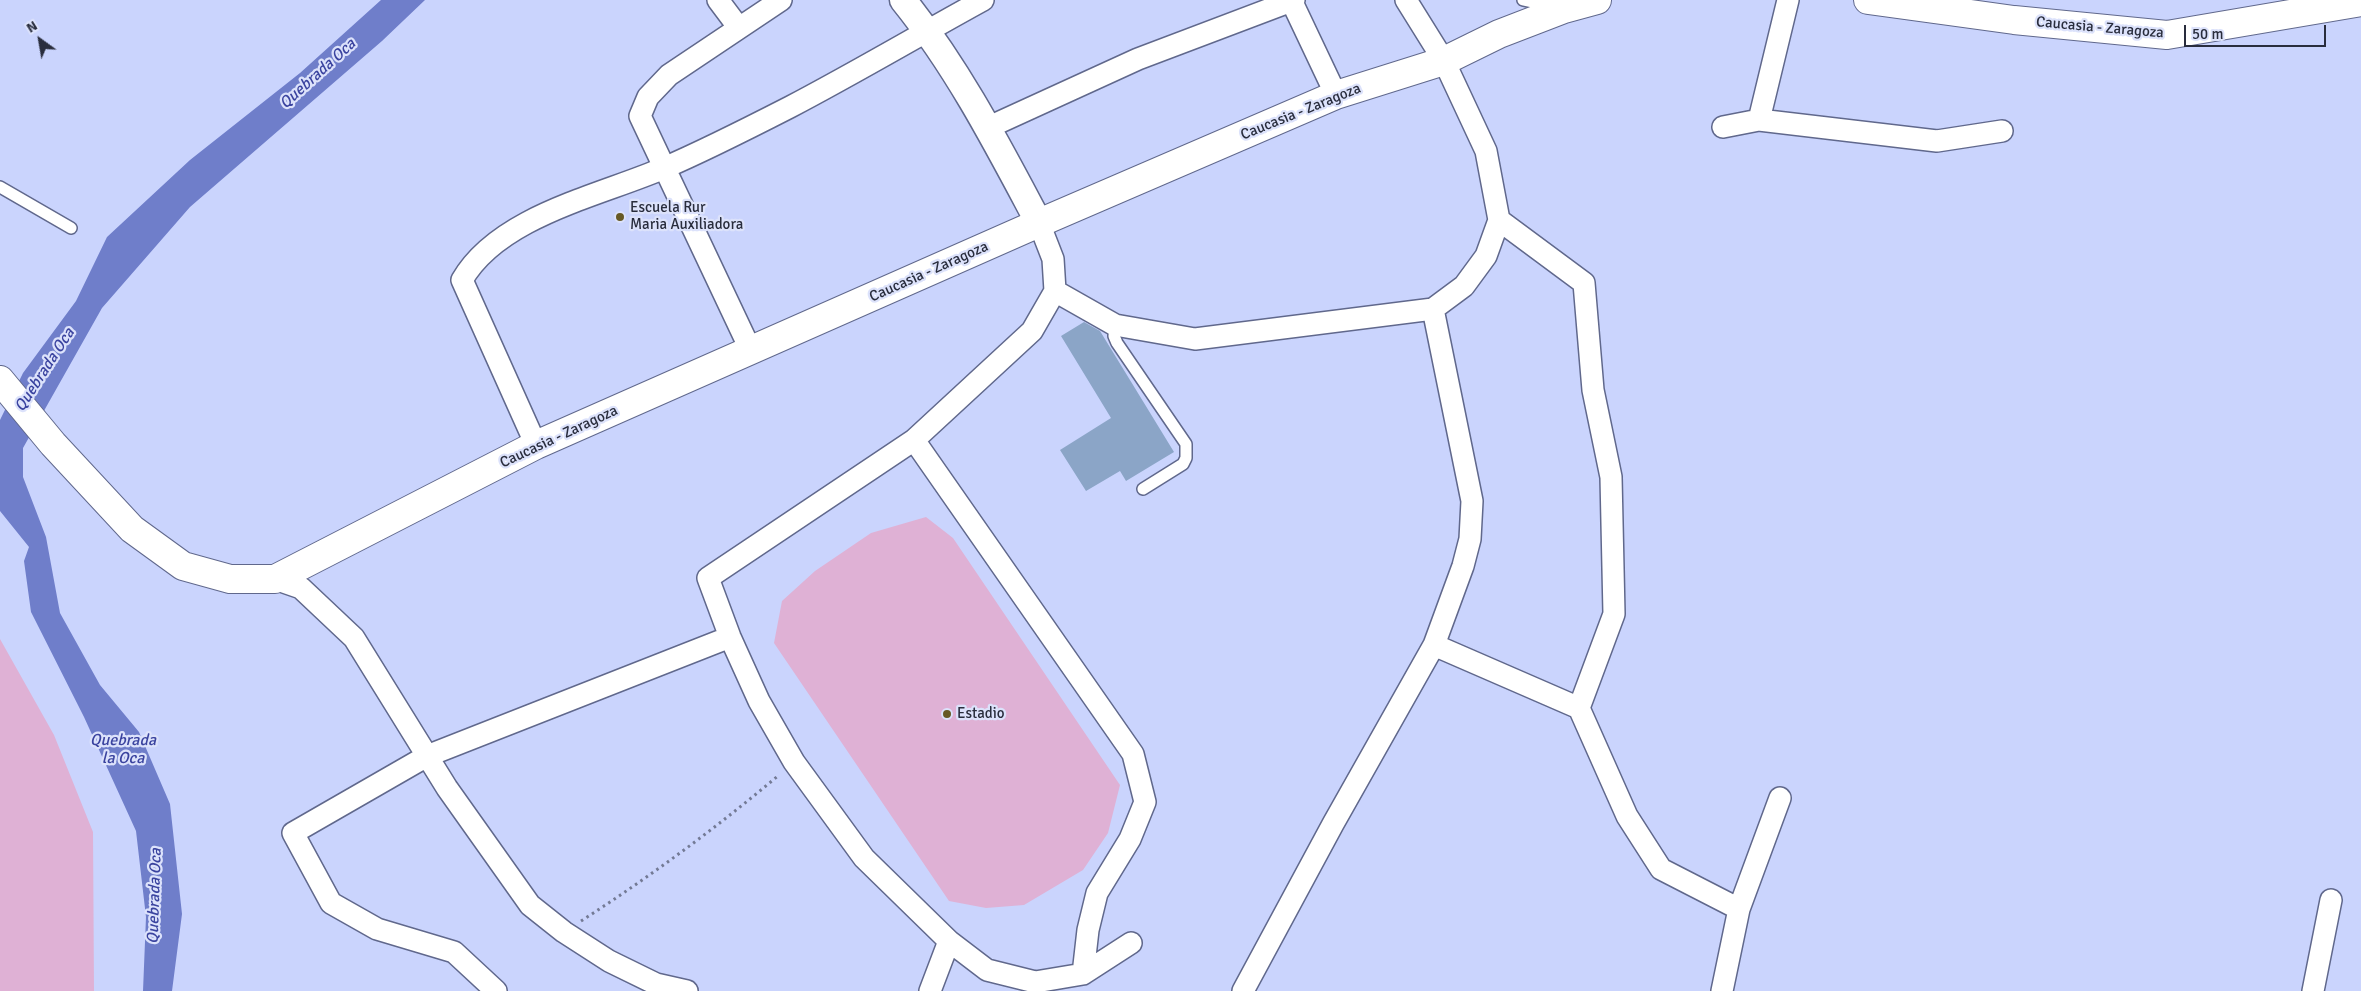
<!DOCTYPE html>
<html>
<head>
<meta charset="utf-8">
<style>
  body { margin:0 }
  #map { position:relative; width:2361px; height:991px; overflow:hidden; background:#cad4fd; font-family:Signika,sans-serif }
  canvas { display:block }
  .north { position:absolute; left:15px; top:15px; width:50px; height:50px; -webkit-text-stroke:4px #dce2fb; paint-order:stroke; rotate:328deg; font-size:14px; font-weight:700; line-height:20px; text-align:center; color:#292d3d }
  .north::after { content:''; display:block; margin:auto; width:18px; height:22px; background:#292d3d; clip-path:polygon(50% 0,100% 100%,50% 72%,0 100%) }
  .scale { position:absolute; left:2184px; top:25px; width:142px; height:22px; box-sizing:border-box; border:2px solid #292d3d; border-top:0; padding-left:6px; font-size:15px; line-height:18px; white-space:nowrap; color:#292d3d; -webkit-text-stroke:4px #dce2fb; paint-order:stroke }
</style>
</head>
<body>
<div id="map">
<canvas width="2361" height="991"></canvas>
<div class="north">N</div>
<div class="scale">50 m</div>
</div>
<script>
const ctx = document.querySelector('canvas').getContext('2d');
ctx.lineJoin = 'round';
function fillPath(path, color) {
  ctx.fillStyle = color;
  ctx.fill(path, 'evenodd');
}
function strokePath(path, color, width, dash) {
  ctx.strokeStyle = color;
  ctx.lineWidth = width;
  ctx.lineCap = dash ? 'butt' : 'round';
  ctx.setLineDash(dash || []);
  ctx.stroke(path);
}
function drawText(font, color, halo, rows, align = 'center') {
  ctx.font = font + ' Signika,sans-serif';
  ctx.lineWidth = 4.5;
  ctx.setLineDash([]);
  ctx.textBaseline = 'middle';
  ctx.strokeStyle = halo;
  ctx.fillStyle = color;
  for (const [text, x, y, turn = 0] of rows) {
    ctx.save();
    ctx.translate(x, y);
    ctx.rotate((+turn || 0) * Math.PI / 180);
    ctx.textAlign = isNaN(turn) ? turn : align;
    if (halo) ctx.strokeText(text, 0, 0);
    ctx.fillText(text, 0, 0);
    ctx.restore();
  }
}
fillPath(new Path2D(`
  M926 517 953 538 1120 785 1108 833 1083 870 1024 905 986 908 949 901 774 643 782 601 815 571 871 533Z
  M0 639 54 735 93 832 94 991H0Z`), '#dfb1d5');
fillPath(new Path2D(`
  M381 0H425L382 41 190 207 102 308 23 448V477L46 537 60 613 100 685 139 732 170 804 182 914 172 991H143L146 917 136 831 84 717 31 612 24 561 29 547 0 511V420L23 373 76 301 107 237 190 160 300 73Z`), '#6f7eca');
fillPath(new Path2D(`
  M1084 322 1100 331 1174 452 1126 481 1120 471 1086 491 1060 450 1111 418 1061 336Z`), '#8ba5c7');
const service = new Path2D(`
  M1523 0 1555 7
  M0 187 71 228
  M1115 325 1114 336 1117 343 1186 444V458L1183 464 1143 489`);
const minor = new Path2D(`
  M718 0 739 28
  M1291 0 1336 95
  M1759 120 1788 0
  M1723 127 1759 120 1937 141 2002 131
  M987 128 1138 59 1294 0
  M1499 220 1584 283 1593 390 1611 477 1614 614 1579 708 1627 816 1661 869 1739 909
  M1039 223 1053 259 1055 291 1032 331 914 440 708 578 730 637 759 701 794 762 864 858 949 941 987 970 1035 982 1083 974 1131 943
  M1055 291 1115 325 1195 339 1433 309 1464 286 1486 256 1499 220 1486 151 1444 61 1406 0
  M751 351 640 116 648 97 669 75 781 0
  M914 440 1133 754 1145 802 1130 839 1097 893 1088 930 1083 974
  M536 445 462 280C499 216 599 196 664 168 706 150 749 128 790 107 855 73 919 35 983 0
  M275 579 301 588 354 638 447 788 530 905 564 932 609 961 656 984 687 991
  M1434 645 1579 708
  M496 991 454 952 377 929 331 903 293 833 427 756 730 637
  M930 991 949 941
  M1243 991 1333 824 1434 645 1463 566 1470 539 1472 501 1433 309
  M1722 991 1739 909 1780 798
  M2313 991 2331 900`);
const tertiary = new Path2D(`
  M903 0C958 68 998 146 1039 223`);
const secondary = new Path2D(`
  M1868 0 2014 20 2167 35 2361 2
  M0 380 53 444 132 529 183 566 230 579H275L536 445 1039 223 1336 95 1444 61 1499 34 1564 9 1597 0`);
strokePath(service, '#60688c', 14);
strokePath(minor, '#60688c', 24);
strokePath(tertiary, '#60688c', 29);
strokePath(secondary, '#60688c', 30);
strokePath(new Path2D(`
  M581 921C651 876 716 828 779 775`), '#737a95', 3, [2.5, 4]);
strokePath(service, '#fff', 11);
strokePath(minor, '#fff', 21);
strokePath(tertiary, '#fff', 26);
strokePath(secondary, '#fff', 28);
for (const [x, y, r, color] of [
  [620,217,5,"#665825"],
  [947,714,5,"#665825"]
]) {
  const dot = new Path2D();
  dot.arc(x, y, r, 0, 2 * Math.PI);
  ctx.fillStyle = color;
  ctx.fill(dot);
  strokePath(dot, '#dce2fb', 2);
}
drawText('15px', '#292d3d', '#dce2fb', [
  ["Caucasia - Zaragoza",2100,28,5],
  ["Caucasia - Zaragoza",1301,112,-22],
  ["Caucasia - Zaragoza",929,272,-24],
  ["Caucasia - Zaragoza",559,437,-25]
]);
drawText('15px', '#292d3d', '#dce2fb', [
  ["Escuela Rur",630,208],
  ["Maria Auxiliadora",630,225],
  ["Estadio",957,714]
], 'left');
drawText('italic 16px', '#3a439f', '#dce2fb', [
  ["Quebrada Oca",318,74,-42],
  ["Quebrada Oca",45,370,-57],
  ["Quebrada",123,741],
  ["la Oca",123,759],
  ["Quebrada Oca",155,896,-88]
]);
</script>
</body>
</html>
